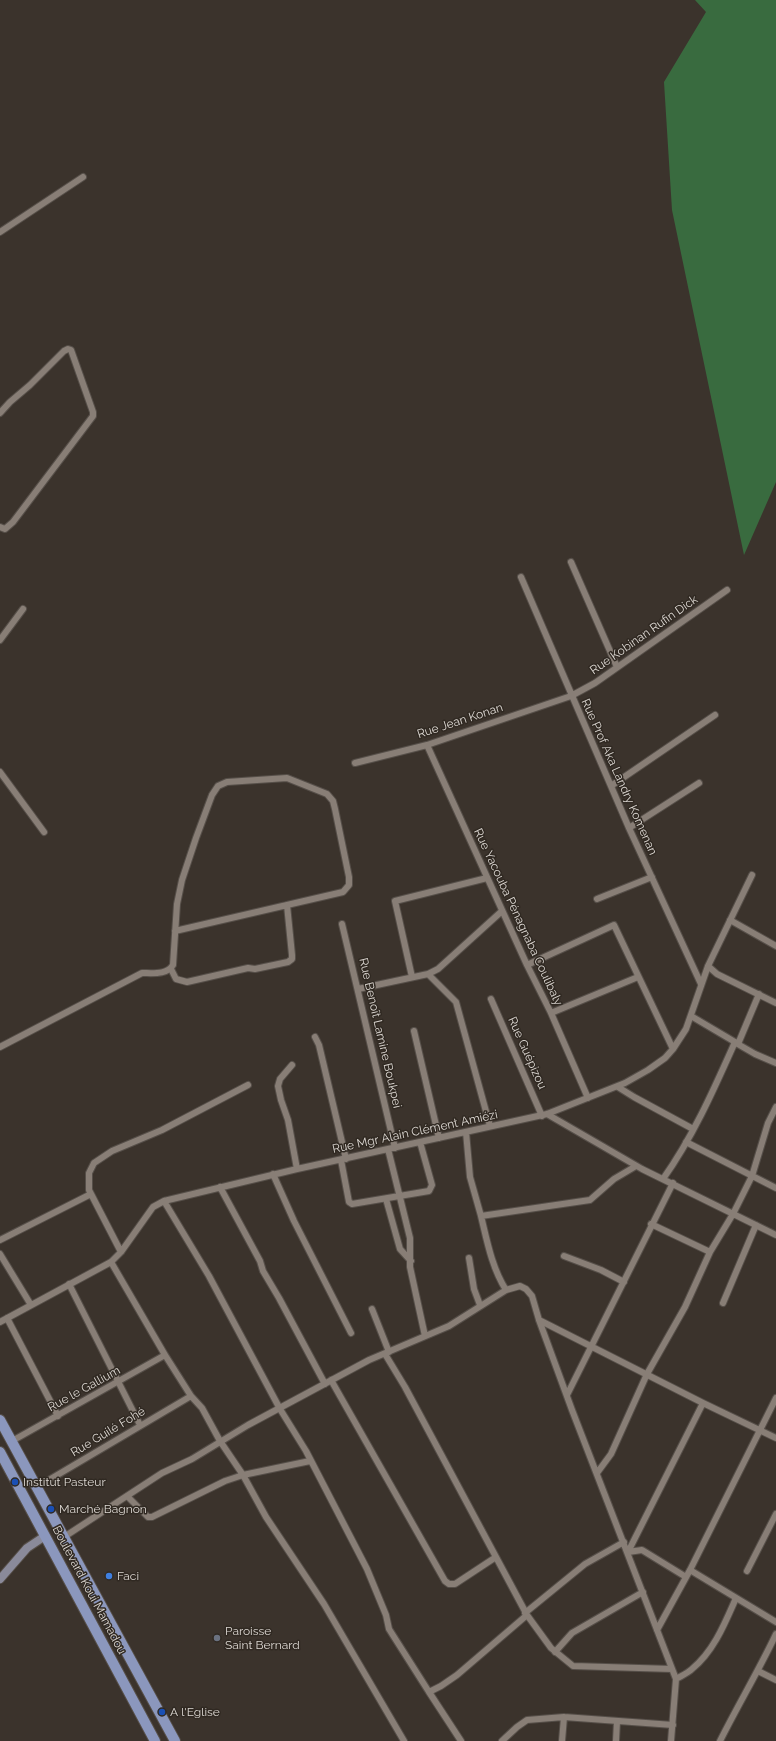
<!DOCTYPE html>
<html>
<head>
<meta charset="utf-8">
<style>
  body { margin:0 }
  canvas { display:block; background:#3b332c }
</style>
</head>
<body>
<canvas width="776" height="1741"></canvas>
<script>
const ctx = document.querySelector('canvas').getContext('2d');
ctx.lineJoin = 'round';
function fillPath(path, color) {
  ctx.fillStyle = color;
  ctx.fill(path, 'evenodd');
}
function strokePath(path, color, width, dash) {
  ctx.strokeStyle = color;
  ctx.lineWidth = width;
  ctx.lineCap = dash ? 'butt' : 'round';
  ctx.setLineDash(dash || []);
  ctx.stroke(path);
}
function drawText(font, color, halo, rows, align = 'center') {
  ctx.font = font + ' Raleway,sans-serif';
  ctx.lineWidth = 3;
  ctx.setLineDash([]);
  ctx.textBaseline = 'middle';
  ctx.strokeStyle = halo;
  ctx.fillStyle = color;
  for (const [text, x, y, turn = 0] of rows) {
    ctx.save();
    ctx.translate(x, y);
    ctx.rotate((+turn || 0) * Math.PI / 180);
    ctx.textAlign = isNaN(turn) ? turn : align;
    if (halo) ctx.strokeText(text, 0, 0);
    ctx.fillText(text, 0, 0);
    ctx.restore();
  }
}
fillPath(new Path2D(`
  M695 0H776V482L744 555 672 210 664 82 706 12Z`), '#396b3f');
const street = new Path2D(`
  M0 232 83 177
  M0 413 10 402 30 385 64 351 68 349 71 350 93 412V416L13 522 5 529 0 527
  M571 562 617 667
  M521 577 629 828 701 984
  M0 640 23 609
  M427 745 527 965 551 1013 588 1098
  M355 763 427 745 571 696 595 683 727 590
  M0 772 44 832
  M611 786 715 715
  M629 828 699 783
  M597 899 652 877
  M730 920 776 946
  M342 924 395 1148
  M527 965 614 925 673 1049
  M708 966 717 974 776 1003
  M171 969 176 979 187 982 248 968 255 969 288 962 292 959V955L287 905
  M428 974 456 1002 490 1126
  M412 977 395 901 487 878
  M358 989 428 974 438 969 502 911
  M491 999 542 1116
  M551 1013 638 977
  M414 1031 439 1138
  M315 1037 319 1045 346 1159
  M736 1043 755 1054 776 1063
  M738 1044 759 994
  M0 1047 142 973C153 973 167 975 173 965L177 904 182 880 196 838 212 795 218 786 227 782 287 778 327 794 333 801 335 809 349 877V885L343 892 175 931
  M292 1065 280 1079 278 1086 281 1100 288 1120 297 1169
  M618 1087 634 1097 693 1129
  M547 1114 642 1169 776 1235
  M466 1132 470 1177 481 1216
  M686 1142 776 1188
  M388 1149 410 1238V1267L425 1336
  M341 1160 349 1202 352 1204 429 1191 432 1185 420 1142
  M273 1174 294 1221 351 1333
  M663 1179C693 1137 714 1089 735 1042L691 1016
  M220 1187 260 1261 263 1271 279 1298 325 1384
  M386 1199 400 1249 411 1261
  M164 1201 209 1276 280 1409 306 1451 367 1569 386 1615 389 1629 429 1692 441 1686 457 1675 527 1615 405 1387 385 1354
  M651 1224 710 1252
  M0 1240 91 1194
  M121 1252 89 1190V1173L94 1163 112 1151 162 1130 248 1085
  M0 1254 31 1305
  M564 1256 601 1270 624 1282
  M469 1258 474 1289 480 1305
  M111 1262 165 1355 191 1396 202 1408 220 1441 243 1475 266 1517 324 1604 404 1741
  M69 1284 140 1425
  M506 1290C492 1268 487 1241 481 1216L590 1200 614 1179 636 1166
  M723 1303 756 1225
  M372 1309 389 1352
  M7 1318 58 1416
  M539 1320 703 1403 776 1438
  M0 1322 111 1262 121 1252 153 1207 164 1201 297 1169 547 1114 625 1083 648 1070 665 1058 673 1049 686 1029 708 966 752 875
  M331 1380 445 1581 449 1584H455L496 1557
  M567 1395 673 1183
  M12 1441 165 1355
  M597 1473 611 1454 647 1374 685 1307 710 1252 733 1214 752 1176 768 1123 776 1107
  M37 1487 191 1396
  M127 1496 148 1517H152L225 1481 243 1475 310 1461
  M64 1537 162 1473 192 1459 248 1425 369 1360 449 1326 506 1290 520 1286 526 1289 532 1296 539 1320 572 1410 676 1679 671 1741
  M628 1552 703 1403
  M628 1552 642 1550 686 1577
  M690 1570 776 1622
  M747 1571 776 1514
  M525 1613 585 1564 624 1542
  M527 1615 551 1648 573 1666 672 1669
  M657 1630 690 1570 776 1398
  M555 1652 572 1633 643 1592
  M758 1671 776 1680
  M676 1679C681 1676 688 1673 692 1669 714 1651 725 1623 736 1598
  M429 1692 461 1741
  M502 1741 517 1727 527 1720 564 1717 673 1725
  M562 1741 564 1717
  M616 1741 617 1721
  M720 1741C738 1705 759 1670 776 1634`);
const secondary = new Path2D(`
  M0 1579 27 1548 45 1536`);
const primary = new Path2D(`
  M0 1420 175 1741
  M0 1452 155 1741`);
strokePath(street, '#564f49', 8);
strokePath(secondary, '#564f49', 10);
strokePath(primary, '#564f49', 12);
strokePath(street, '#887e76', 6);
strokePath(secondary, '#8a8a9a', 8);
strokePath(primary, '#8b97bd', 10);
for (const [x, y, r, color] of [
  [15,1482,4,"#1a4fb4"],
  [51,1509,4,"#1a4fb4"],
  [109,1576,4,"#3f7fe0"],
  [217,1638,4,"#6b7280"],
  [162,1712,4,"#1a4fb4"]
]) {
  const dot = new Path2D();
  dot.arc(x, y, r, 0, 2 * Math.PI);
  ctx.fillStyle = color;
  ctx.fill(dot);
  strokePath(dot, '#302922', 1.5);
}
drawText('12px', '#ddd8d3', '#302922', [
  ["Rue Kobinan Rufin Dick",644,635,-35],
  ["Rue Jean Konan",460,721,-18],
  ["Rue Prof Aka Landry Komenan",619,777,66],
  ["Rue Yacouba Pénagnaba Coulibaly",518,917,65],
  ["Rue Benoît Lamine Boukpei",380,1033,77],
  ["Rue Guépizou",527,1053,66],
  ["Rue Mgr Alain Clément Amiézi",415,1132,-12],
  ["Rue le Gallium",84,1389,-29],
  ["Rue Guilé Fohé",108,1432,-31],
  ["Boulevard Koui Mamadou",89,1590,62]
]);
drawText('12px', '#ddd8d3', '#302922', [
  ["Institut Pasteur",23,1482],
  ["Marché Bagnon",59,1509],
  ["Faci",117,1576],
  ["Paroisse",225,1631],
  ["Saint Bernard",225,1645],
  ["A l'Eglise",170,1712]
], 'left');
</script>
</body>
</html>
